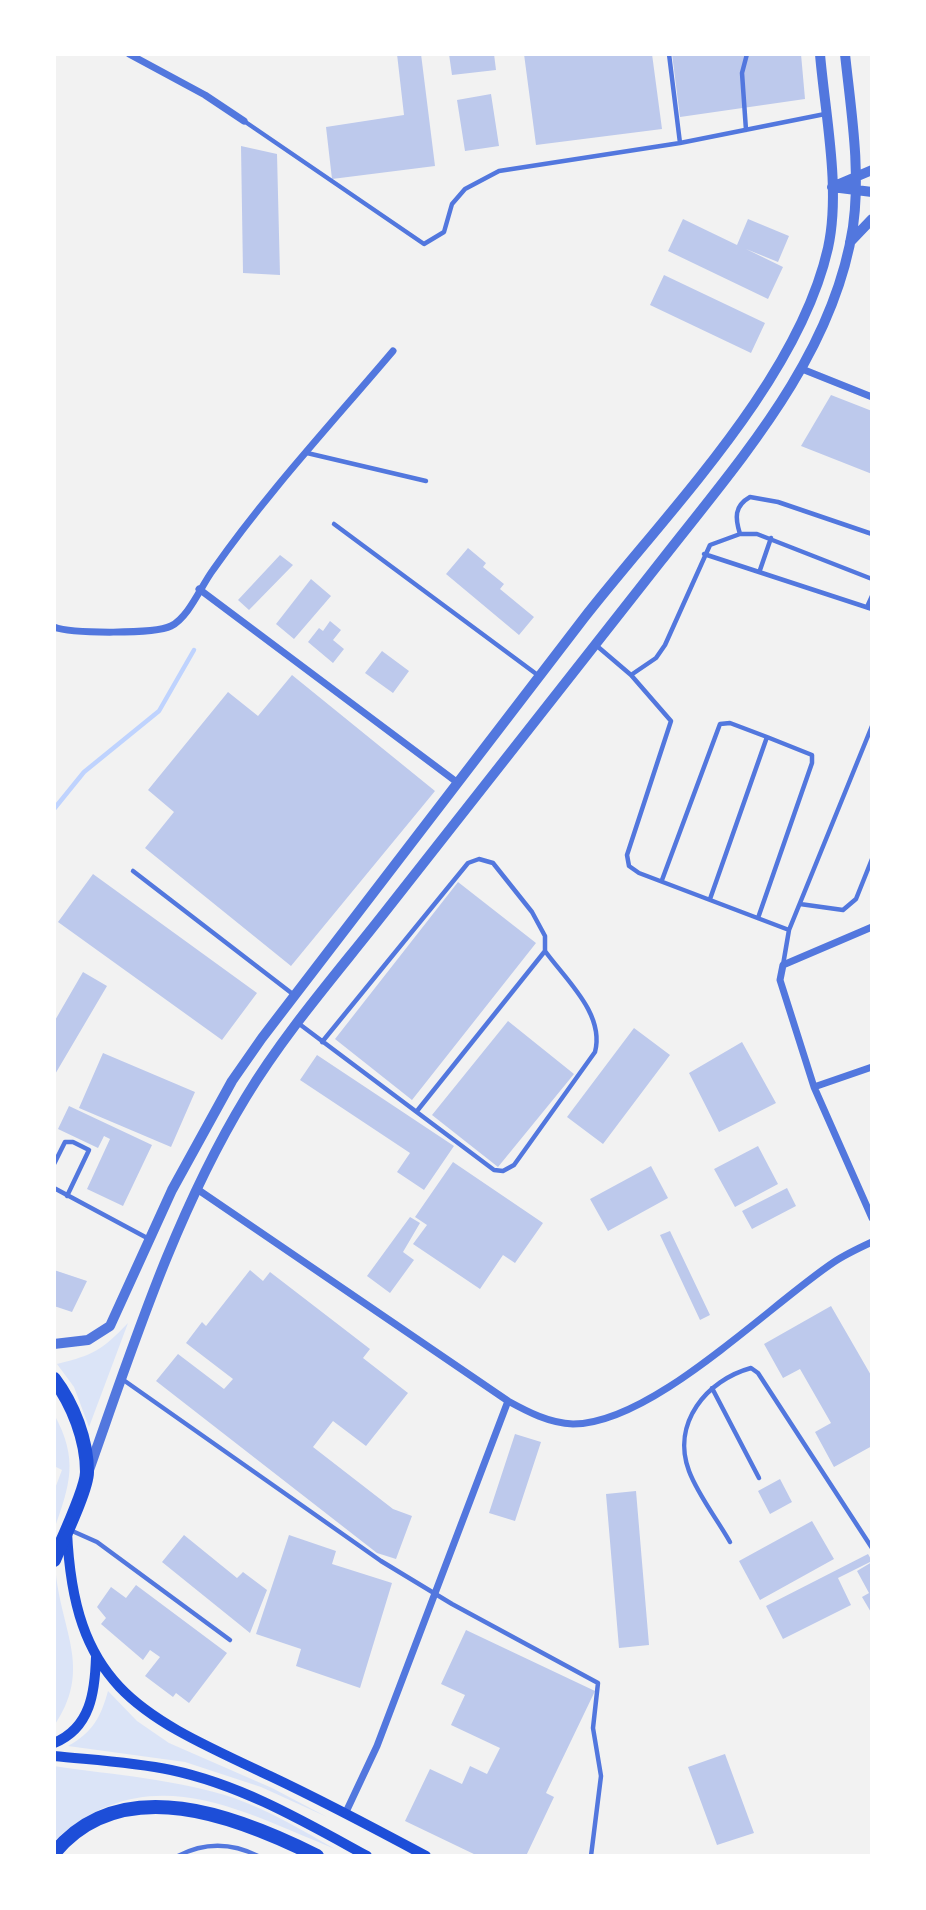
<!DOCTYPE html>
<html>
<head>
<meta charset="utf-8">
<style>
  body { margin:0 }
  #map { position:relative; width:926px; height:1910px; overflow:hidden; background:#f2f2f2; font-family:Signika,sans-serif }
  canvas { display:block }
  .frame { position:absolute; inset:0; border:56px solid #fff; pointer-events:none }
</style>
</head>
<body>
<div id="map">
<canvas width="926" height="1910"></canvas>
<div class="frame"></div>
</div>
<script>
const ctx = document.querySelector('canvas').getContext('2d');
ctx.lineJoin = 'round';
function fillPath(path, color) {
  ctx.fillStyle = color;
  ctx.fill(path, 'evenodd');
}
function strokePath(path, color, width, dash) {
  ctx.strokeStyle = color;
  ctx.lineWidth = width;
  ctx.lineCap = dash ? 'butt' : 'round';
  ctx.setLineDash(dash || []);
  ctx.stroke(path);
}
fillPath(new Path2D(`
  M128 1323 89 1427 74 1387 57 1364C94 1355 102 1350 128 1323Z
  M54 1414C79 1460 70 1484 54 1530V1491L62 1470 54 1466Z
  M56 1575C63 1635 92 1670 54 1726Z
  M108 1691 137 1721 169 1743 272 1788 327 1817 261 1787 185 1762 68 1746C92 1733 101 1717 108 1691Z
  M54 1766C114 1775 176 1779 234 1798 270 1811 302 1830 335 1849 235 1808 147 1757 54 1841Z`), '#dbe4f7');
strokePath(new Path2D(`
  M54 809 84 772 159 711 194 650`), '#bfd3fe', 4.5);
fillPath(new Path2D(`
  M397 54H421L435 166 332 179 326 127 404 115Z
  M449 54H494L496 70 452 75Z
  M524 54H652L662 129 536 145Z
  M672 54H801L805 99 680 117Z
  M491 94 499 146 465 151 457 100Z
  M241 146 277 154 280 275 243 273Z
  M683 219 737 245 748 219 789 236 778 262 746 249 783 267 768 299 668 251Z
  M664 275 765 323 751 353 650 305Z
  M831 395 872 411V474L801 446Z
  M468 548 486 563 483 567 504 584 500 589 534 617 519 635 446 574Z
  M280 555 293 565 249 610 238 600Z
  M311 579 331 596 294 639 276 624Z
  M330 621 341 630 333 640 344 649 333 663 308 642 319 628 323 631Z
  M382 651 409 671 393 693 365 673Z
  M292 675 435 791 291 966 145 848 174 812 148 790 228 692 258 716Z
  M93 874 257 993 222 1040 58 922Z
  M458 882 536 943 412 1100 335 1039Z
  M83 972 107 986 54 1076V1022Z
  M508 1021 574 1074 498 1167 432 1115Z
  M634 1028 670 1055 603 1144 567 1117Z
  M742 1042 776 1103 719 1132 689 1073Z
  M103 1053 195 1092 171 1147 79 1108Z
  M317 1055 454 1146 424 1190 397 1172 410 1153 300 1080Z
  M69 1106 152 1145 123 1206 87 1189 110 1139 104 1136 98 1148 58 1129Z
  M758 1146 778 1184 735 1207 714 1169Z
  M453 1162 543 1223 515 1263 503 1255 480 1289 413 1244 427 1225 415 1217Z
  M651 1166 668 1198 608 1231 590 1199Z
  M787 1188 796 1206 752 1229 742 1211Z
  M410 1217 420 1223 403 1252 414 1260 390 1293 367 1276Z
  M670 1231 710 1315 700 1320 660 1235Z
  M54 1270 87 1281 72 1312 54 1306Z
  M250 1270 263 1281 270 1272 370 1349 363 1358 408 1393 366 1446 333 1421 313 1447 393 1509 412 1516 396 1559 377 1553 156 1381 178 1354 224 1389 233 1379 186 1343 202 1322 206 1326Z
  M831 1306 872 1377V1446L834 1467 815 1432 831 1423 800 1369 783 1378 764 1344Z
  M515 1434 541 1442 515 1521 489 1513Z
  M780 1479 792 1502 770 1514 758 1491Z
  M636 1491 649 1645 619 1648 606 1494Z
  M812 1521 834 1559 760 1600 739 1561Z
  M184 1535 237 1578 243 1572 267 1590 250 1633 162 1562Z
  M289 1535 336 1551 332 1564 392 1583 360 1688 296 1666 301 1649 256 1634Z
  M868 1554 872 1561 838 1578 851 1605 783 1639 766 1606Z
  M872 1562V1614L862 1597 869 1593 857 1571Z
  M136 1585 227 1653 189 1703 176 1693 173 1697 145 1676 160 1657 150 1650 143 1660 101 1624 106 1618 97 1607 111 1587 126 1598Z
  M466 1630 595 1691 546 1793 554 1797 526 1856H478L405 1821 430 1769 462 1784 470 1766 487 1774 500 1748 451 1725 465 1695 441 1684Z
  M725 1754 754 1833 717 1845 688 1767Z`), '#bdc9ec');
strokePath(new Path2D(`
  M669 54 680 143
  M244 121 424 244 444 232 452 204 465 189 499 171 680 143 825 114
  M746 130 742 73 747 54
  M307 453 426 481
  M334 524 539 676
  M740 534C735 518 734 506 750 497L778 502 872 534
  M704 554 872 609
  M760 570 771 538
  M867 607 872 596
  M597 646 631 675 671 721 627 855 629 866 639 873 789 930
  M631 675 656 658 665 645 710 545 740 534H757L872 579
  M133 871 294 995
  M662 880 720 724 730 723 767 737
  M710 899 767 737 812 755V763L758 918
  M800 904 843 910 856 899 872 859
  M783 965 789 930 872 726
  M298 1023 494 1170 503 1171 514 1165 595 1052C605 1014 566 980 545 951
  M322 1042 468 863 479 859 493 863 532 912 545 936V951L417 1111
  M54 1164 65 1142H73L89 1150 67 1196
  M54 1188 149 1239
  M122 1379 381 1561 452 1604 598 1683 593 1728 601 1776 591 1856
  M712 1388 759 1478
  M70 1530 97 1542 230 1640
  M730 1542C717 1519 698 1495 689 1471 671 1423 707 1380 751 1368L758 1373 872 1548
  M178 1856C205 1842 232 1843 258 1856`), '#5277de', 4.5);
strokePath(new Path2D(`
  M129 54 205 95 244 121
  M802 369 872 397
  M199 589 458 783
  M54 627C72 634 155 634 171 626 189 617 201 586 213 570 267 493 332 423 393 351
  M872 927 783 965 780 980 814 1087 872 1218
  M814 1087 872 1067
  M197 1189 508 1401C528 1412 549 1423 573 1424 652 1424 768 1306 834 1262 846 1254 859 1248 872 1242
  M346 1812 377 1746 508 1401`), '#5277de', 7);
strokePath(new Path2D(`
  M832 187 872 170
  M832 187 872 192
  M850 242 872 219
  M54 1344 88 1340 110 1326 172 1190 232 1081 262 1038C370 899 476 758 584 618 667 512 798 381 828 248 841 189 825 114 820 54
  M89 1470C134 1343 176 1212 246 1097 286 1031 338 972 385 912 477 794 570 678 661 561 739 461 833 357 853 227 861 170 851 111 845 54`), '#5277de', 10);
strokePath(new Path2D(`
  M67 1531C74 1689 140 1715 270 1776 323 1801 374 1828 426 1856
  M54 1743C91 1728 95 1691 96 1657
  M54 1756C93 1760 133 1762 171 1770 242 1785 305 1822 367 1856`), '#1d4ed8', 10);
strokePath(new Path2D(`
  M54 1379C73 1404 87 1440 87 1472 87 1489 62 1541 54 1560
  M54 1853C122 1770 239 1817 317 1856`), '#1d4ed8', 14);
</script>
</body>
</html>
